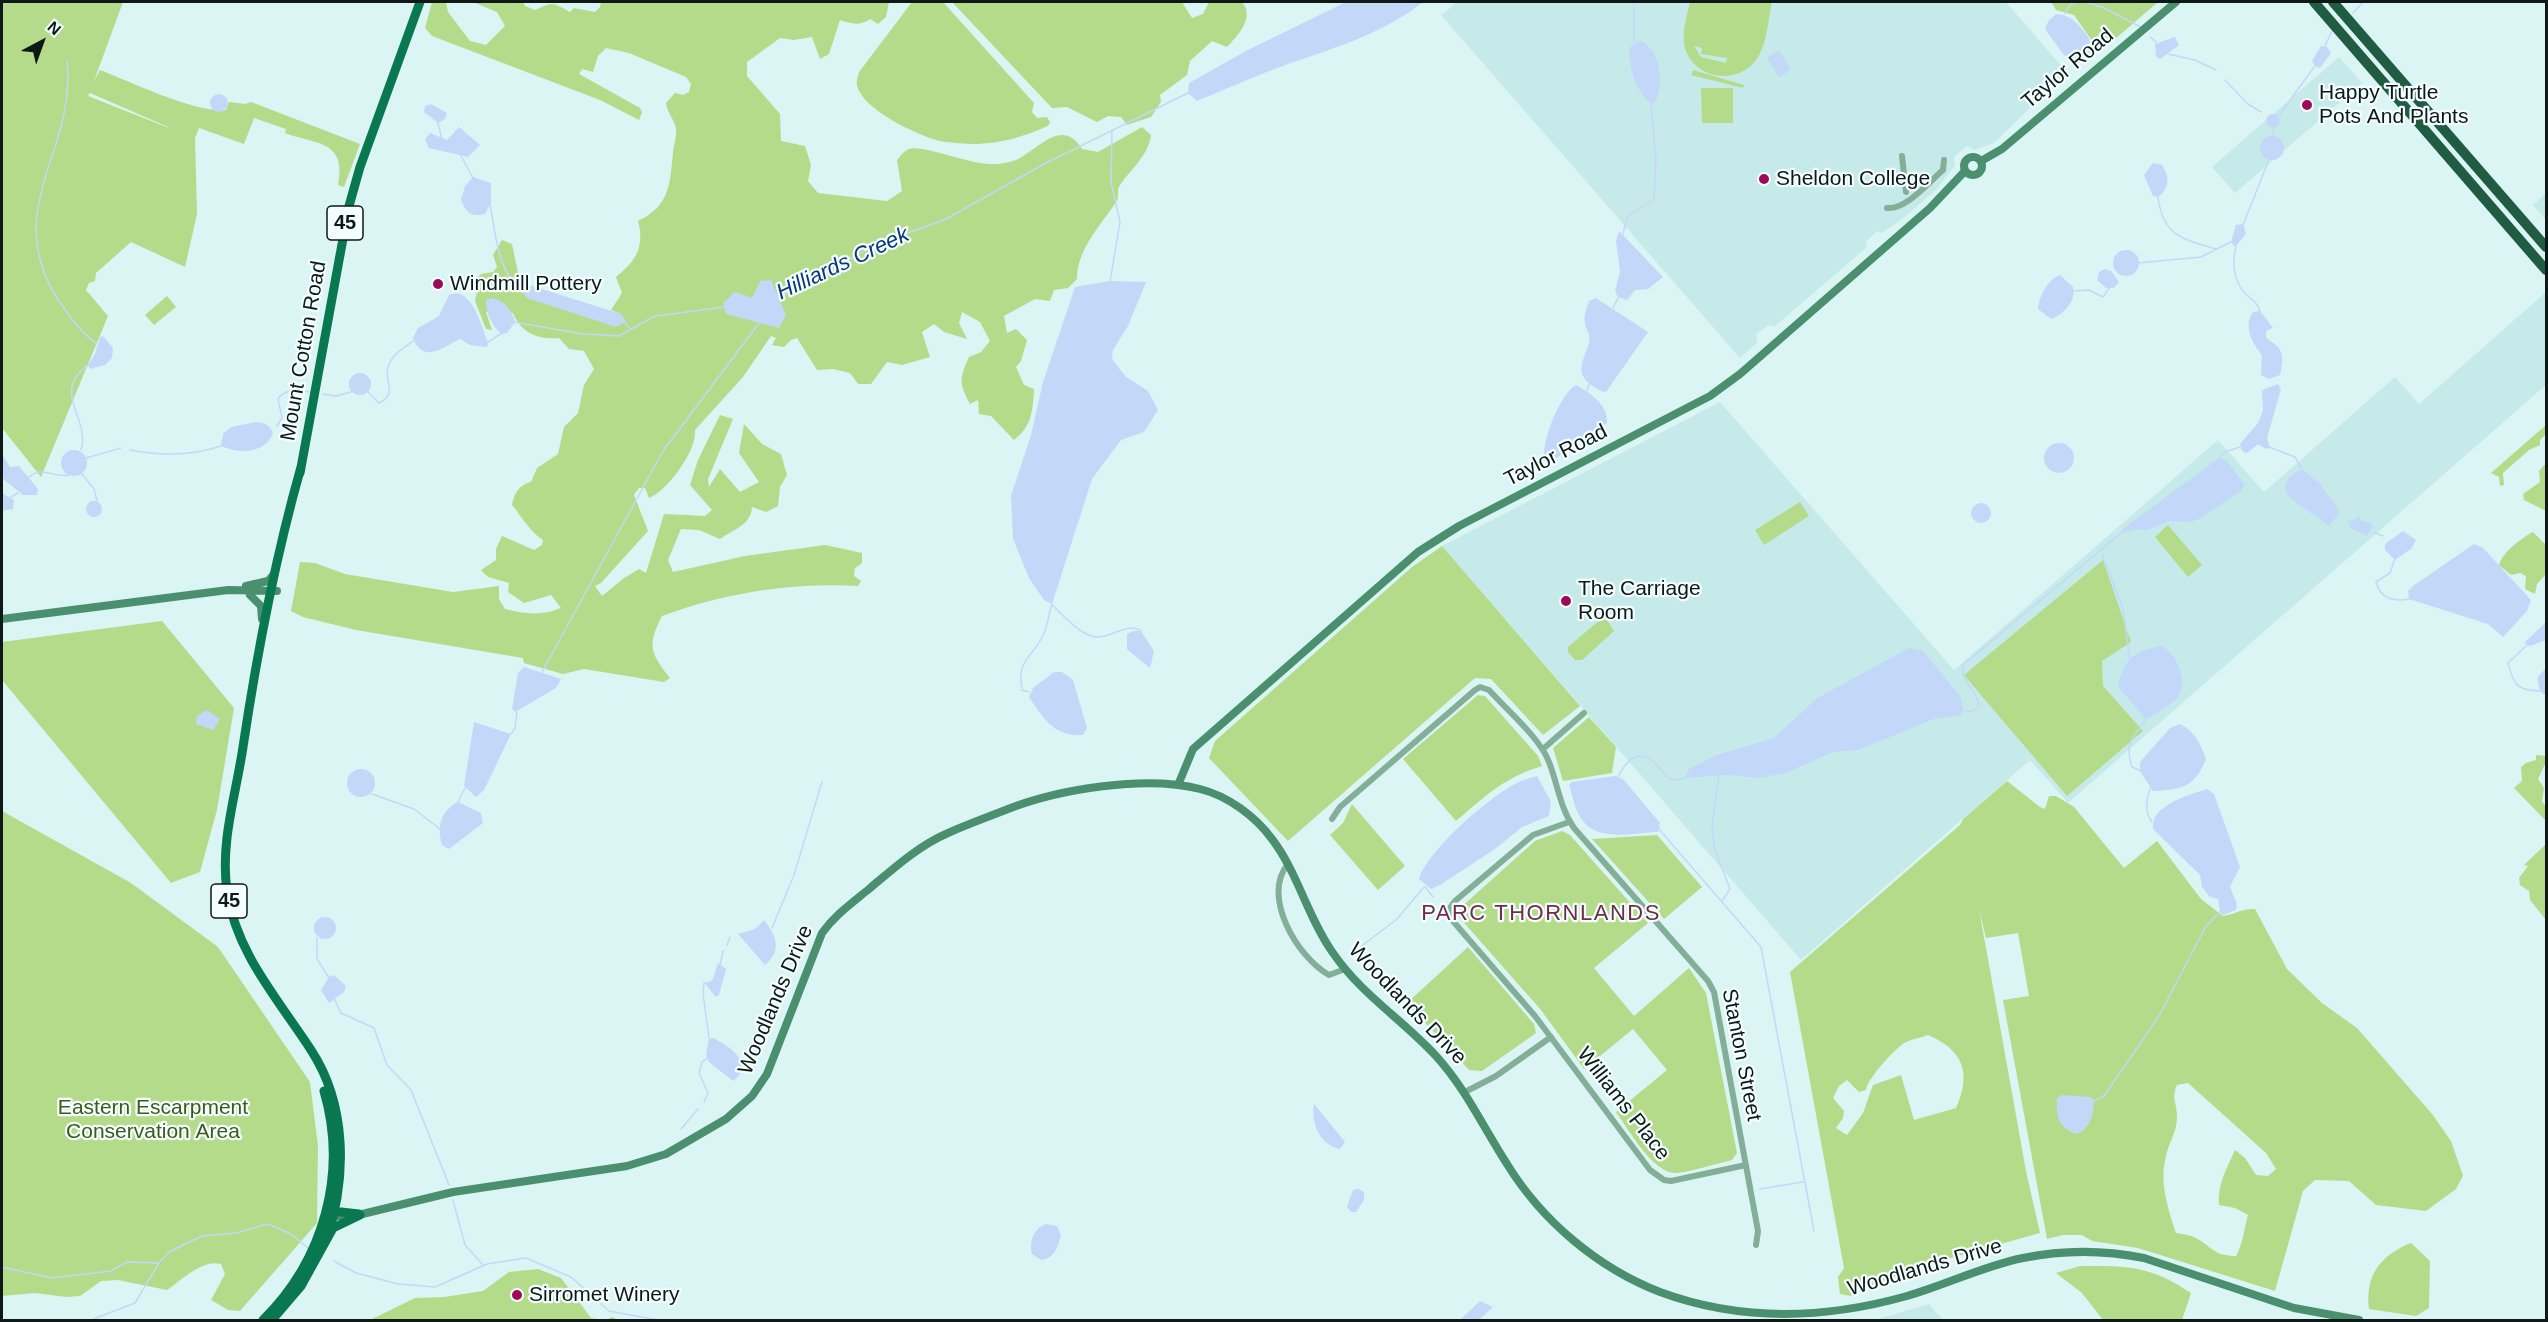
<!DOCTYPE html>
<html>
<head>
<meta charset="utf-8">
<style>
  body { margin:0 }
  #map { position:relative; width:2548px; height:1322px; overflow:hidden; background:#daf5f4; font-family:Helvetica,sans-serif }
  canvas { display:block }
  .frame { position:absolute; inset:0; border:3px solid #0e1817; pointer-events:none }
  .north { position:absolute; left:12px; top:12px; width:60px; height:60px; -webkit-text-stroke:4px #f4fefe; paint-order:stroke; rotate:41deg; font-size:16px; font-weight:700; line-height:24px; text-align:center; color:#0e1817 }
  .north::after { content:''; display:block; margin:auto; width:21px; height:27px; background:#0e1817; clip-path:polygon(50% 0,100% 100%,50% 72%,0 100%) }
</style>
</head>
<body>
<div id="map">
<canvas width="2548" height="1322"></canvas>
<div class="frame"></div>
<div class="north">N</div>
</div>
<script>
const ctx = document.querySelector('canvas').getContext('2d');
ctx.lineJoin = 'round';
function fillPath(path, color) {
  ctx.fillStyle = color;
  ctx.fill(path, 'evenodd');
}
function strokePath(path, color, width, dash) {
  ctx.strokeStyle = color;
  ctx.lineWidth = width;
  ctx.lineCap = dash ? 'butt' : 'round';
  ctx.setLineDash(dash || []);
  ctx.stroke(path);
}
function drawText(font, color, halo, rows, align = 'center') {
  ctx.font = font + ' Helvetica,sans-serif';
  ctx.lineWidth = 4.5;
  ctx.setLineDash([]);
  ctx.textBaseline = 'middle';
  ctx.strokeStyle = halo;
  ctx.fillStyle = color;
  for (const [text, x, y, turn = 0] of rows) {
    ctx.save();
    ctx.translate(x, y);
    ctx.rotate((+turn || 0) * Math.PI / 180);
    ctx.textAlign = isNaN(turn) ? turn : align;
    if (halo) ctx.strokeText(text, 0, 0);
    ctx.fillText(text, 0, 0);
    ctx.restore();
  }
}
fillPath(new Path2D(`
  M1457 2H2006L2070 76 2058 83 2052 82 2036 97V102L1994 143 1974 150 1967 146 1954 157 1955 165 1937 189 1901 220 1882 233 1877 231 1866 242 1867 247 1774 327 1769 325 1756 334 1757 343 1740 358 1441 15Z
  M2339 57 2362 83 2235 193 2212 167Z
  M2546 193V220L2533 205Z
  M2546 292V385L2068 803 2030 760 1801 960 1442 546 1720 402 1954 670 2218 440 2264 492 2395 377 2419 404Z
  M1929 1304 1943 1320H1875Z`), '#c6eae9');
fillPath(new Path2D(`
  M2 2H123L94 81 100 70C131 82 195 113 226 110L229 102 245 104 251 102 360 144 344 187 338 185C348 139 312 144 285 133L286 129 254 118 244 144 199 128 195 138 197 214 185 267 131 242 96 273 95 281 89 283 86 290 108 316 41 477 2 428ZM90 93 168 127 169 128 88 96Z
  M432 2H446L448 12 470 41 486 45 505 26 497 12 473 2H523L525 6 535 10C553 2 552 2 570 12L574 8 595 12 600 7 601 2H889L886 17 878 24 870 19C860 26 851 24 840 20L829 54 820 59 812 37 794 40 780 38 747 62V76L780 114 781 141 805 146 811 165 808 181 818 193 887 201 902 191 897 160C900 157 903 152 907 150 919 142 971 166 993 164 1001 164 1013 162 1020 158 1040 147 1063 118 1082 149L1098 152 1142 127 1151 135C1148 156 1132 168 1120 185 1116 190 1120 197 1116 202 1101 225 1077 249 1077 279L1068 288 1054 290 1050 301 1035 299 1004 316 1007 333 1016 329 1027 340 1021 361 1016 367 1024 385 1034 389C1033 410 1032 426 1014 440L991 416 979 414 978 400 970 404C959 383 959 379 969 357L981 352 990 341 980 322 962 312 959 323 967 339 944 332 934 324 922 332 930 357 902 365 887 362 871 384H858L850 373 833 369 817 370 797 338 791 340 784 347 772 345 776 338 771 336 743 377 695 430C697 451 667 491 649 498L645 488H639L634 495 648 531 601 583 595 586 602 596 624 578 639 569 646 573 664 514 705 516 712 510 690 485 698 460 720 415 733 419 708 479 709 487 720 469 740 492 759 482 739 453 744 424 762 444 781 454 787 475 780 487 778 506 766 512 752 507C751 525 734 529 720 539L699 530 681 529 668 560 673 572 745 556 825 545 862 553V563L855 568 854 576 861 581 858 586C792 582 724 593 662 616 647 645 650 653 670 678L664 682 584 669 563 674 524 663 523 658 356 630 303 617 291 611 300 562 315 563 345 574 453 592 499 586V599L505 609C525 614 541 616 561 608L551 595 524 603 508 592 509 583 488 577 481 570 496 560V549L502 536 534 550 542 545 543 540C530 532 522 517 512 505 514 493 519 485 531 482L537 468 558 454 564 427 578 413 584 385 594 369 584 351 569 349 559 338C538 340 521 333 513 313L486 312 492 330 486 329 475 301 477 292 474 281 481 274 493 272 497 267 493 255 502 240 512 244 522 292 621 314 611 310 622 293 616 277C636 261 645 247 638 221 670 206 670 184 673 152 674 145 677 135 676 129 675 120 667 113 666 103L675 93 683 95 689 92 691 84 686 77 629 53 606 48 598 56 593 72 582 69 579 74 640 108 642 112 639 120 600 100 432 36 425 28Z
  M912 2H943L1034 103 1032 112 1037 118 1047 117 1050 122 1048 126C1025 136 1003 143 977 144 965 144 951 143 940 141 919 136 861 109 857 85 856 81 858 76 859 72Z
  M952 2H1182L1192 18 1203 14 1209 2H1242C1255 18 1238 35 1227 47L1212 41 1190 61 1187 75 1160 95 1161 102 1151 117 1127 125 1121 117 1108 116 1097 122 1067 107 1052 108Z
  M1690 2H1772C1768 20 1767 45 1756 60 1737 86 1694 79 1685 48 1681 33 1687 16 1690 2ZM1694 46 1702 48 1701 54 1727 58 1726 63 1701 57Z
  M2051 2H2158L2100 52 2074 15 2056 10Z
  M1693 70 1744 85 1743 88 1691 75Z
  M1701 88H1733V123H1702Z
  M167 296 176 307 154 325 145 315Z
  M2546 425V434L2540 440V445L2529 450 2503 473 2504 485 2500 486 2499 477 2491 473Z
  M2546 463V511L2524 500 2523 494 2540 482 2539 471Z
  M1800 502 1809 516 1764 545 1755 530Z
  M2168 525 2202 565 2188 577 2155 537Z
  M2533 532 2546 545V574L2537 584 2535 594 2525 589 2526 576 2520 573 2511 575 2499 565C2502 553 2521 538 2533 532Z
  M1442 546 1580 706 1543 735 1491 679 1475 678 1288 841 1209 758 1215 741 1412 567Z
  M2103 560 2131 642 2102 661 2103 686 2143 731 2067 796 1964 675Z
  M1601 619 1607 620 1614 631 1582 660H1575L1568 652V647Z
  M162 621 234 708 217 810 200 872 171 883 2 680V642Z
  M1478 695 1485 696 1538 756 1542 766C1505 777 1485 796 1456 821L1403 759Z
  M1589 717 1616 747 1612 773 1563 781 1553 748Z
  M2536 755 2546 756V762L2538 779 2544 788 2542 802 2546 806V821L2514 788 2522 781 2521 767 2526 763 2536 760Z
  M2007 781 2040 807 2045 809 2049 796H2056L2074 807 2124 868 2157 841 2201 899 2223 916C2237 914 2239 909 2255 909L2287 969 2322 1003 2357 1028 2432 1114 2451 1141 2463 1176 2456 1189 2426 1211 2376 1205 2349 1181 2315 1180 2303 1191 2275 1291 2138 1248 2092 1241 2082 1235H2063L2047 1239 2003 1000 2029 996 2018 933 1986 938 1979 909 2026 1171 2040 1233 1940 1261 1858 1290 1851 1296 1840 1294 1838 1277 1844 1268 1790 972 1960 825 1963 819ZM1928 1035C1963 1050 1972 1073 1956 1108L1914 1120 1901 1075 1873 1085 1863 1113 1847 1135 1836 1128 1843 1118 1844 1111 1833 1098 1839 1086 1847 1080 1859 1092 1866 1090C1867 1079 1894 1050 1904 1043 1911 1039 1921 1038 1928 1035ZM2188 1083 2266 1153 2276 1169 2268 1176 2256 1175 2245 1158 2235 1150C2227 1168 2217 1185 2219 1205L2235 1208 2248 1215C2244 1229 2243 1244 2236 1256 2214 1256 2212 1247 2196 1238 2190 1235 2182 1234 2176 1233 2168 1209 2159 1182 2166 1156 2169 1141 2177 1133 2177 1116 2177 1103 2171 1098 2177 1085Z
  M1352 804 1405 866 1378 890 1330 835 1343 823Z
  M2 811 131 883 218 947 310 1082 318 1146 317 1223 240 1311 228 1310 211 1300 225 1274 221 1264C202 1259 182 1280 167 1290L118 1280 101 1281 80 1296 66 1297 35 1293 2 1296Z
  M1562 831 1570 835 1648 923 1594 968 1634 1016 1689 968 1706 993 1737 1153 1732 1160C1714 1164 1695 1171 1677 1173 1654 1175 1629 1130 1616 1112L1667 1070 1633 1029 1584 1069 1541 1010 1459 917V909L1535 841Z
  M1657 835 1702 887 1664 919 1592 839Z
  M2546 844V920L2530 900 2529 891 2520 885 2519 878 2528 866 2524 865Z
  M1468 947 1534 1024 1536 1033 1482 1071 1469 1070 1407 1003Z
  M2411 1243 2430 1261 2429 1308 2416 1316 2369 1309C2365 1276 2380 1255 2411 1243Z
  M2080 1266C2128 1266 2149 1265 2191 1293L2182 1320H2103L2082 1293 2056 1273Z
  M538 1269 561 1278 591 1318 605 1320 613 1317 617 1320H370L415 1298 444 1297 483 1291 509 1272Z`), '#b4db89');
fillPath(new Path2D(`
  M1346 2H1423C1384 33 1335 48 1288 64 1258 75 1228 88 1197 101L1188 93 1189 83 1246 51Z
  M2057 14C2075 15 2089 35 2095 51L2087 61 2077 63 2063 54 2045 29 2049 20Z
  M2175 37 2179 45 2160 59 2156 56 2155 44Z
  M1640 40C1661 50 1664 82 1656 101L1651 103C1636 94 1627 62 1630 47Z
  M2321 46 2327 47 2331 53 2320 68 2315 66 2312 61Z
  M1779 50 1791 70 1779 77 1767 58Z
  M210 103a9 9 0 1 1 18 0a9 9 0 1 1-18 0Z
  M431 104 447 113 445 119 438 123 424 112 425 106Z
  M2266 121a7 7 0 1 1 14 0a7 7 0 1 1-14 0Z
  M459 127 480 145 468 157 429 148 425 140 430 133 447 140Z
  M2260 148a12 12 0 1 1 24 0a12 12 0 1 1-24 0Z
  M2153 163 2162 165C2170 177 2170 188 2158 197L2153 196 2144 175Z
  M473 177 491 183V202L485 214C470 217 467 213 461 200L465 186Z
  M2243 224 2246 234 2235 247 2231 242 2236 225Z
  M1619 231 1663 277 1648 289 1635 290 1627 300 1618 297 1615 291 1620 272 1616 241Z
  M2113 263a13 13 0 1 1 26 0a13 13 0 1 1-26 0Z
  M2105 269 2111 271 2119 282 2114 288H2106L2097 280 2099 272Z
  M2060 275 2073 287C2077 301 2063 315 2051 319L2038 309C2039 297 2048 279 2060 275Z
  M771 280 786 315 779 328 726 314 723 303 735 292 752 298 760 281Z
  M1110 281 1146 282 1128 326 1113 350 1112 359 1126 377 1148 391 1158 410 1144 432 1121 440 1092 479 1052 604 1044 600 1029 578 1013 539 1011 496 1031 435 1043 382 1075 287Z
  M523 283 621 314 626 321 616 327 527 298 522 292Z
  M456 293C475 296 481 326 488 342L487 347 470 345 460 339C442 348 423 364 413 338L418 328 439 316 449 295Z
  M492 298C504 300 512 310 515 322L507 333 501 334C491 323 486 315 486 300Z
  M1596 298 1648 332 1606 392C1599 391 1595 388 1590 384 1573 371 1586 357 1589 342 1591 333 1586 331 1585 324 1583 317 1587 307 1589 301Z
  M2260 311 2273 328 2266 331V338C2283 348 2285 355 2280 375L2269 379 2261 375 2262 355C2252 343 2243 326 2253 312Z
  M103 336 113 348 112 358 105 365 90 369 88 365 95 354 100 337Z
  M349 384a11 11 0 1 1 22 0a11 11 0 1 1-22 0Z
  M2278 384 2281 389 2267 438 2270 448 2266 449 2258 444 2247 453 2242 451 2240 444 2258 423 2263 411 2262 390Z
  M1576 385C1590 393 1608 404 1607 423L1555 459 1544 456C1543 439 1560 394 1576 385Z
  M257 422C265 423 271 425 273 434 264 454 239 454 221 446L223 434 231 427Z
  M2044 458a15 15 0 1 1 30 0a15 15 0 1 1-30 0Z
  M61 463a13 13 0 1 1 26 0a13 13 0 1 1-26 0Z
  M2 454 10 467 19 466 38 489 37 495H23L2 478Z
  M2219 458 2226 460 2245 485 2241 491 2201 518 2191 522 2170 521 2147 530 2138 529 2121 533 2124 528Z
  M2303 470 2320 484 2340 512 2329 526 2289 497 2285 489C2286 478 2292 472 2303 470Z
  M2 493 14 500 13 509 2 511Z
  M86 509a8 8 0 1 1 16 0a8 8 0 1 1-16 0Z
  M1971 513a10 10 0 1 1 20 0a10 10 0 1 1-20 0Z
  M2359 516 2362 521 2370 522 2373 527 2367 536 2350 528V522Z
  M2403 531 2416 540 2411 549 2395 560 2385 550V544Z
  M2474 544 2483 548 2531 600 2527 611 2503 637 2488 624 2409 599 2408 591 2413 586Z
  M2546 622V640L2530 646 2524 643Z
  M1133 631H1141L1154 651 1150 668 1127 649V634Z
  M2162 646C2178 655 2188 682 2178 697 2175 702 2151 717 2146 719L2118 687C2124 659 2133 651 2162 646Z
  M1909 648 1923 651 1960 696 1964 711 1960 715 1934 719 1858 750 1833 752 1786 773 1759 778 1727 775 1684 778 1689 769 1714 756 1774 738 1817 698Z
  M524 667 561 679 556 688 515 712 512 709 518 673Z
  M2546 668V696L2540 691 2537 678Z
  M1054 672H1062L1073 680 1087 728 1083 735C1054 737 1044 719 1029 697L1033 688Z
  M207 710 220 719 213 730 196 724 197 716Z
  M474 722 511 734 484 790 476 797 464 786Z
  M2180 724C2195 731 2201 745 2206 759 2194 788 2183 789 2153 791L2140 771V762L2170 728Z
  M347 783a14 14 0 1 1 28 0a14 14 0 1 1-28 0Z
  M1537 776 1551 802 1549 816 1522 827 1495 849 1440 885 1431 889 1419 879C1428 850 1488 798 1515 784 1522 780 1530 778 1537 776Z
  M1615 776 1623 779 1660 823 1658 832C1632 833 1596 843 1580 817 1574 807 1573 796 1569 785L1572 782Z
  M2207 789 2214 794 2240 867 2230 887 2237 904 2236 910 2223 915 2220 912 2218 899 2210 897 2202 887 2200 875 2153 829C2150 805 2189 795 2207 789Z
  M458 802 481 813 483 823 449 849 442 845C437 827 440 811 458 802Z
  M314 928a11 11 0 1 1 22 0a11 11 0 1 1-22 0Z
  M764 920C777 936 782 951 765 965L738 934 755 929Z
  M718 963 726 969 719 995 716 997 706 985 713 979Z
  M334 975 346 986 344 992 329 1003 321 990 329 977Z
  M713 1038C729 1046 757 1064 733 1081L709 1062 706 1054 709 1039Z
  M2062 1095 2091 1097 2094 1101C2093 1116 2091 1127 2077 1134 2058 1128 2056 1116 2057 1098Z
  M1314 1104 1345 1142 1340 1149C1320 1145 1311 1124 1314 1104Z
  M1359 1189 1364 1192V1200L1356 1212H1351L1347 1207 1353 1190Z
  M1046 1224 1057 1226 1061 1235C1058 1247 1054 1259 1041 1260L1032 1254C1029 1242 1033 1229 1046 1224Z
  M1480 1301 1493 1307 1479 1320H1460Z`), '#c3d8f9');
strokePath(new Path2D(`
  M2084 2 2102 7 2141 27
  M2353 13 2363 2
  M2065 14 2070 5 2077 2
  M2150 37 2156 42
  M1634 42V2
  M2324 48 2332 31
  M2168 54 2195 60 2216 70
  M67 62C77 151 0 208 58 300 74 321 75 327 97 344
  M2225 80 2248 104 2261 112
  M2277 118 2315 66
  M438 123 442 139
  M2273 128 2274 138
  M461 156 473 178
  M2158 197C2163 236 2182 239 2216 249
  M490 204C496 235 497 272 523 292
  M2243 225 2270 157
  M1623 234 1627 217 1654 199 1656 160 1651 102
  M2236 247C2232 262 2233 276 2242 290 2249 299 2257 300 2260 312
  M2138 263 2201 257 2231 242
  M1110 282 1120 222 1111 182 1112 130
  M2074 291 2089 290 2103 297 2109 288
  M780 297 877 244 946 219 1046 163 1188 93
  M1613 308 1619 296
  M622 321 630 328
  M514 322 583 334 619 336 655 316 725 307
  M488 342 502 333
  M1587 391 1589 384
  M368 392 379 403C401 392 380 380 390 362 394 353 407 345 415 340
  M323 394 336 396 354 391
  M277 426 282 418 278 399C285 388 298 391 309 392
  M2269 447 2295 457 2302 469
  M81 450C91 419 50 392 88 365
  M130 450C161 456 191 456 221 446
  M86 458 121 448
  M2219 459 2225 452 2240 447
  M82 474 94 489 97 501
  M29 477C43 465 54 479 69 475
  M11 497 18 493
  M2347 521 2352 523
  M2373 532 2383 536
  M2102 554 2123 609 2130 659
  M2395 558 2390 573 2376 582C2380 599 2395 602 2410 599
  M1052 605C1063 615 1079 634 1095 637 1110 639 1128 621 1141 631
  M2527 645 2508 663C2515 686 2516 690 2540 691
  M542 672 663 451 759 323
  M1029 692 1022 690C1016 657 1034 658 1044 633 1048 624 1049 613 1052 604
  M1965 711H1973L1979 706C1978 691 1959 680 1963 665L2121 533
  M511 734 515 728 517 711
  M2141 771 2132 767C2124 743 2133 737 2146 719
  M1719 775 1712 825 1714 847 1730 889 1722 901
  M1618 777C1626 761 1637 748 1654 762 1661 767 1663 776 1671 779 1676 781 1680 779 1685 778
  M2151 787C2146 800 2144 811 2152 822
  M372 794 414 809 440 829
  M458 802 465 788
  M1658 828 1761 947 1814 1231
  M1425 887 1433 897
  M772 928 794 875 822 782
  M317 938V959L329 978
  M727 945 730 937
  M1352 953 1396 920 1424 887
  M720 965 723 951
  M334 998 341 1013 374 1028 387 1065 411 1090 449 1185
  M709 1038 703 994 704 983H710
  M2094 1101 2104 1096 2159 1016 2206 926 2220 912
  M704 1102 708 1093 699 1073 702 1062 708 1058
  M681 1129 698 1109
  M1760 1189 1803 1182
  M453 1200 465 1245 483 1265
  M334 1261 356 1273 398 1284 435 1287 487 1264 526 1258 571 1277 609 1311 658 1320
  M2 1267 52 1278 111 1271 127 1262 158 1263
  M91 1320 135 1303 159 1263 169 1252 202 1236 236 1233 268 1224 291 1234 309 1249`), '#c3d8f9', 1.5);
strokePath(new Path2D(`
  M1902 156 1906 192
  M1887 208C1906 210 1929 182 1943 170L1944 160
  M1543 749 1584 713
  M1332 819 1340 807 1475 690 1480 687 1489 690C1507 710 1540 738 1549 762 1558 785 1560 808 1574 828L1708 981 1714 992 1758 1231 1756 1245
  M1569 822 1533 835 1455 901 1450 908 1452 920 1535 1016 1650 1170 1664 1180 1671 1181 1746 1165
  M1288 864C1261 896 1297 957 1329 975L1345 969
  M1465 1092 1496 1076 1551 1037`), '#83af98', 6);
strokePath(new Path2D(`
  M1964 166a9 9 0 1 1 18 0a9 9 0 1 1-18 0Z
  M1981 161 2002 149 2176 2
  M246 586 268 581 274 574
  M250 595 261 606 262 619
  M2 619 228 590 277 591
  M1178 785 1193 749 1418 552 1459 526 1710 396 1740 374 1930 208 1965 171
  M329 1211 334 1216 350 1217 453 1192 627 1166 666 1154 726 1119 752 1096 767 1074 822 933C835 915 852 903 869 889 894 868 918 846 948 833 968 824 988 817 1008 809 1059 789 1146 775 1200 789 1228 796 1255 816 1272 839 1298 873 1308 918 1333 953 1361 994 1403 1020 1436 1056 1466 1089 1483 1127 1507 1164 1542 1221 1598 1268 1660 1292 1741 1322 1825 1319 1907 1296 1946 1285 1983 1266 2023 1258 2062 1250 2104 1250 2144 1258L2294 1308 2359 1320`), '#4a8f6e', 8);
strokePath(new Path2D(`
  M301 467C275 559 257 653 243 747 236 795 220 842 227 891 236 953 278 999 311 1050 347 1105 347 1177 327 1238
  M300 473 349 206 360 167 420 2
  M332 1211 359 1214
  M263 1320C324 1260 348 1173 324 1091
  M272 1320 301 1286 333 1228 360 1215`), '#097851', 9);
strokePath(new Path2D(`
  M2314 2 2546 270
  M2333 2 2546 247`), '#1f5c42', 10);
for (const [x, y, r, color] of [
  [2307,105,6,"#9c0a58"],
  [1764,179,6,"#9c0a58"],
  [438,284,6,"#9c0a58"],
  [1566,601,6,"#9c0a58"],
  [517,1295,6,"#9c0a58"]
]) {
  const dot = new Path2D();
  dot.arc(x, y, r, 0, 2 * Math.PI);
  ctx.fillStyle = color;
  ctx.fill(dot);
  strokePath(dot, '#f4fefe', 2);
}
for (const [x, y, w] of [
  [345,223,36],
  [229,901,36]
]) {
  const box = new Path2D();
  box.roundRect(x - w / 2, y - 17, w, 34, 4.5);
  ctx.fillStyle = '#f4fefe';
  ctx.fill(box);
  strokePath(box, '#0e1817', 1.5);
}
drawText('bold 20px', '#0e1817', null, [
  ["45",345,223],
  ["45",229,901]
]);
drawText('21px', '#0e1817', '#f4fefe', [
  ["Taylor Road",2068,69,-40],
  ["Mount Cotton Road",304,351,-80],
  ["Taylor Road",1556,456,-27],
  ["Woodlands Drive",776,1000,-67],
  ["Woodlands Drive",1407,1004,46],
  ["Stanton Street",1741,1055,79],
  ["Williams Place",1623,1104,52],
  ["Woodlands Drive",1925,1268,-16]
]);
drawText('21px', '#0e1817', '#f4fefe', [
  ["Happy Turtle",2319,93],
  ["Pots And Plants",2319,117],
  ["Sheldon College",1776,179],
  ["Windmill Pottery",450,284],
  ["The Carriage",1578,589],
  ["Room",1578,613],
  ["Sirromet Winery",529,1295]
], 'left');
drawText('21px', '#3e5919', '#f4fefe', [
  ["Eastern Escarpment",153,1108],
  ["Conservation Area",153,1132]
]);
drawText('italic 22px', '#07367b', '#f4fefe', [
  ["Hilliards Creek",843,264,-25]
]);
ctx.letterSpacing = '1.5px';
drawText('22px', '#702d49', '#f4fefe', [
  ["PARC THORNLANDS",1541,914]
]);
ctx.letterSpacing = '0px';
</script>
</body>
</html>
